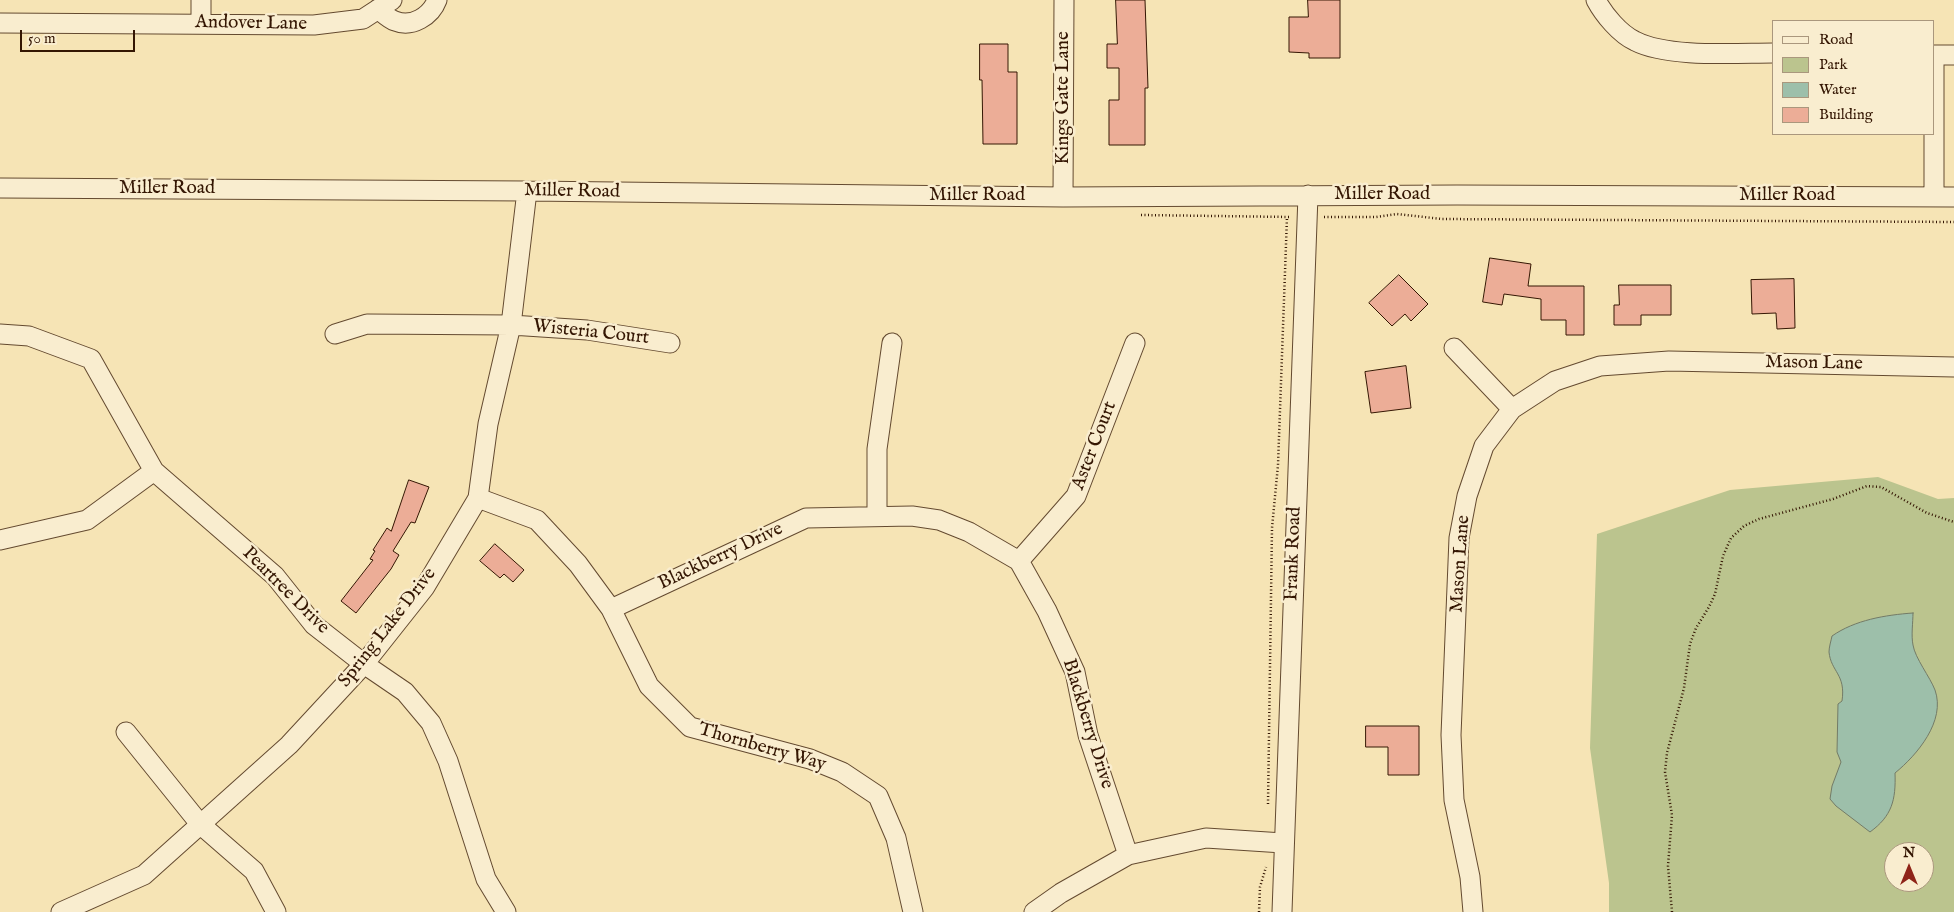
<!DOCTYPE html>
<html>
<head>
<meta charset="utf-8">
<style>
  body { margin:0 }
  #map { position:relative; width:1954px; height:912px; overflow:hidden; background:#f6e4b5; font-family:"IM FELL English",serif }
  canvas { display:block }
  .legend { position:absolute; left:1772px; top:20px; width:162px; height:115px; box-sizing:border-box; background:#f9edcf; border:1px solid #aa977d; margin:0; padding:6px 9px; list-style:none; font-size:15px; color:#341603 }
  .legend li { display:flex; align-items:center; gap:10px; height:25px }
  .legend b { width:25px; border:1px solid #aa977d }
  .north { position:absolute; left:1884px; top:842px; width:50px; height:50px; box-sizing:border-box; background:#f9edcf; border:1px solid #aa977d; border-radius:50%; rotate:0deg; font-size:14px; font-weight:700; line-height:20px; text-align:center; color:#341603 }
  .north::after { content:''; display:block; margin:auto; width:18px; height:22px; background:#8f2418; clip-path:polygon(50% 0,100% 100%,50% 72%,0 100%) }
  .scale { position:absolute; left:20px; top:30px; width:115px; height:22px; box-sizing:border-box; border:2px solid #341603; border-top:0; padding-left:6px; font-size:15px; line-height:18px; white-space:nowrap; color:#341603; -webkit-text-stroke:4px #f9edcf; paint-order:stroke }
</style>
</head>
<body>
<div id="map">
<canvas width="1954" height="912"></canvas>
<ul class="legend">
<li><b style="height:6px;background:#f9edcf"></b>Road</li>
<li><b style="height:14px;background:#bbc48e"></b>Park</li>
<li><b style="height:14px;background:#9dbfaa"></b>Water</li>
<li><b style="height:14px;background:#ecad97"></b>Building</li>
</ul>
<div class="north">N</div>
<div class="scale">50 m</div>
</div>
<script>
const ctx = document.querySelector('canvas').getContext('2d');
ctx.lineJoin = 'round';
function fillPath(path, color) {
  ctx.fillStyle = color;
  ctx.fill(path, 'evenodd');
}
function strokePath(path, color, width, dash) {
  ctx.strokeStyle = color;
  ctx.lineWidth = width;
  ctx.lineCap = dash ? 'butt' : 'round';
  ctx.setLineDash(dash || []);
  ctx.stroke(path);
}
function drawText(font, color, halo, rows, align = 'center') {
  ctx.font = font + ' "IM FELL English",serif';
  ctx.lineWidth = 5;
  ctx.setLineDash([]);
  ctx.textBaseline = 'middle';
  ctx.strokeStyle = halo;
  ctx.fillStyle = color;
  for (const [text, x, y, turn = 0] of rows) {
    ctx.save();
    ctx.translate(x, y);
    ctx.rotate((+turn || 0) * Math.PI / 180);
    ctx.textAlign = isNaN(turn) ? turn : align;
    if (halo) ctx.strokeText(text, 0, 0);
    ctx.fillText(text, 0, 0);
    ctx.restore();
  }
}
fillPath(new Path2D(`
  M1878 477 1938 499 1954 498V912H1609V883L1590 748 1597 534 1730 490ZM1894 852H1924V882H1894Z`), '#bbc48e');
const water = new Path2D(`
  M1913 613C1913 623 1911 635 1913 645 1915 658 1930 677 1935 690 1946 721 1917 755 1895 773 1896 800 1892 816 1870 832L1836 806 1830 799 1832 786 1841 762 1837 752 1838 704 1842 701C1846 674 1831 672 1829 652 1829 647 1831 641 1832 636 1855 620 1885 615 1913 613Z`);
fillPath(water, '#9dbfaa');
strokePath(water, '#737b67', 1);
const building = new Path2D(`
  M1116 0H1145L1148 88H1145V145H1109V100H1119V68H1107V44H1117Z
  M1308 0H1340V58H1309V53L1289 52V17H1308Z
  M980 44H1008V72H1017V144H983L982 80H980Z
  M1490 258 1531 264 1528 286H1584V335H1566V320H1541V299L1504 294 1502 305 1483 302Z
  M1399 275 1428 304 1411 321 1405 314 1392 326 1369 303Z
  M1794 279 1795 328 1777 329 1776 313 1752 314 1751 280Z
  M1619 285H1671V315H1641V325H1614V305H1619Z
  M1406 366 1411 408 1371 413 1365 372Z
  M409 480 429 487 415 523 411 522 393 551 399 555 391 569 356 613 341 601 373 560 370 559 375 551 373 550 387 528 391 531Z
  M495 544 524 570 513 582 504 574 500 578 480 561Z
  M1366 726H1419V775H1388V747H1366Z`);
fillPath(building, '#ecad97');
strokePath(building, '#341603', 1);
const minor = new Path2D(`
  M201 0V23
  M1596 0C1604 15 1620 34 1635 41 1668 58 1736 53 1773 53
  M378 9C383 13 389 19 395 21 412 28 431 16 437 0
  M0 23 314 25 363 19 392 0
  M1933 55H1954
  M1934 55V197
  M0 188 527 191 1063 197 1457 195 1954 197
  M1063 197 1064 0
  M0 334 29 336 91 359 154 471 275 576 314 625 364 664 405 692 431 723 448 761 486 879 506 912
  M335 334 367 324 511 325 587 330 670 343
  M1454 348 1512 409
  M478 498 537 520 578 564 611 609 649 686 690 727 810 759 842 772 878 796 896 838 913 912
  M877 516V449L892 343
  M0 540 87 520 154 471
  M1019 561 1076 496 1135 343
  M611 609 806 518 912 516 939 520 969 532 1019 561 1047 611 1075 672 1088 735 1128 855
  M126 732 200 824 254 871 276 912
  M61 912 144 875 289 745 364 664 425 587 478 498 488 424 511 325 527 191
  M1034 912 1061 893 1128 855 1206 838 1283 843
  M1282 912 1308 195
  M1473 912 1470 877 1454 800 1451 735 1459 538 1467 496 1484 446 1512 409 1555 381 1600 366 1669 361 1954 367`);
strokePath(minor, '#644a30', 21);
strokePath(new Path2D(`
  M1141 215 1291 217
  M1324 217H1376L1397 214 1442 219 1954 222
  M1268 804 1272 528 1278 465 1287 217
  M1259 912 1260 887 1266 867
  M1672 912 1668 866 1672 815 1665 772 1667 753 1684 688 1690 644 1696 628 1709 607 1715 594 1723 556 1731 538 1744 526 1759 519 1833 499 1867 486 1881 487 1927 513 1954 522`), '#341603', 2.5, [1, 2.5]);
strokePath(minor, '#f9edcf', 19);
drawText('19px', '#341603', '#f9edcf', [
  ["Andover Lane",251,24,1],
  ["Kings Gate Lane",1064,98,-90],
  ["Miller Road",167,189],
  ["Miller Road",572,192,1],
  ["Miller Road",1382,195],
  ["Miller Road",977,196],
  ["Miller Road",1787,196],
  ["Wisteria Court",591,333,6],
  ["Mason Lane",1814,364,1],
  ["Aster Court",1095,446,-69],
  ["Frank Road",1294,554,-88],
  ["Blackberry Drive",721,557,-25],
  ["Mason Lane",1461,564,-86],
  ["Peartree Drive",285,591,45],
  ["Spring Lake Drive",388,628,-52],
  ["Blackberry Drive",1087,724,73],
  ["Thornberry Way",762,748,16]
]);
</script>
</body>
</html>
